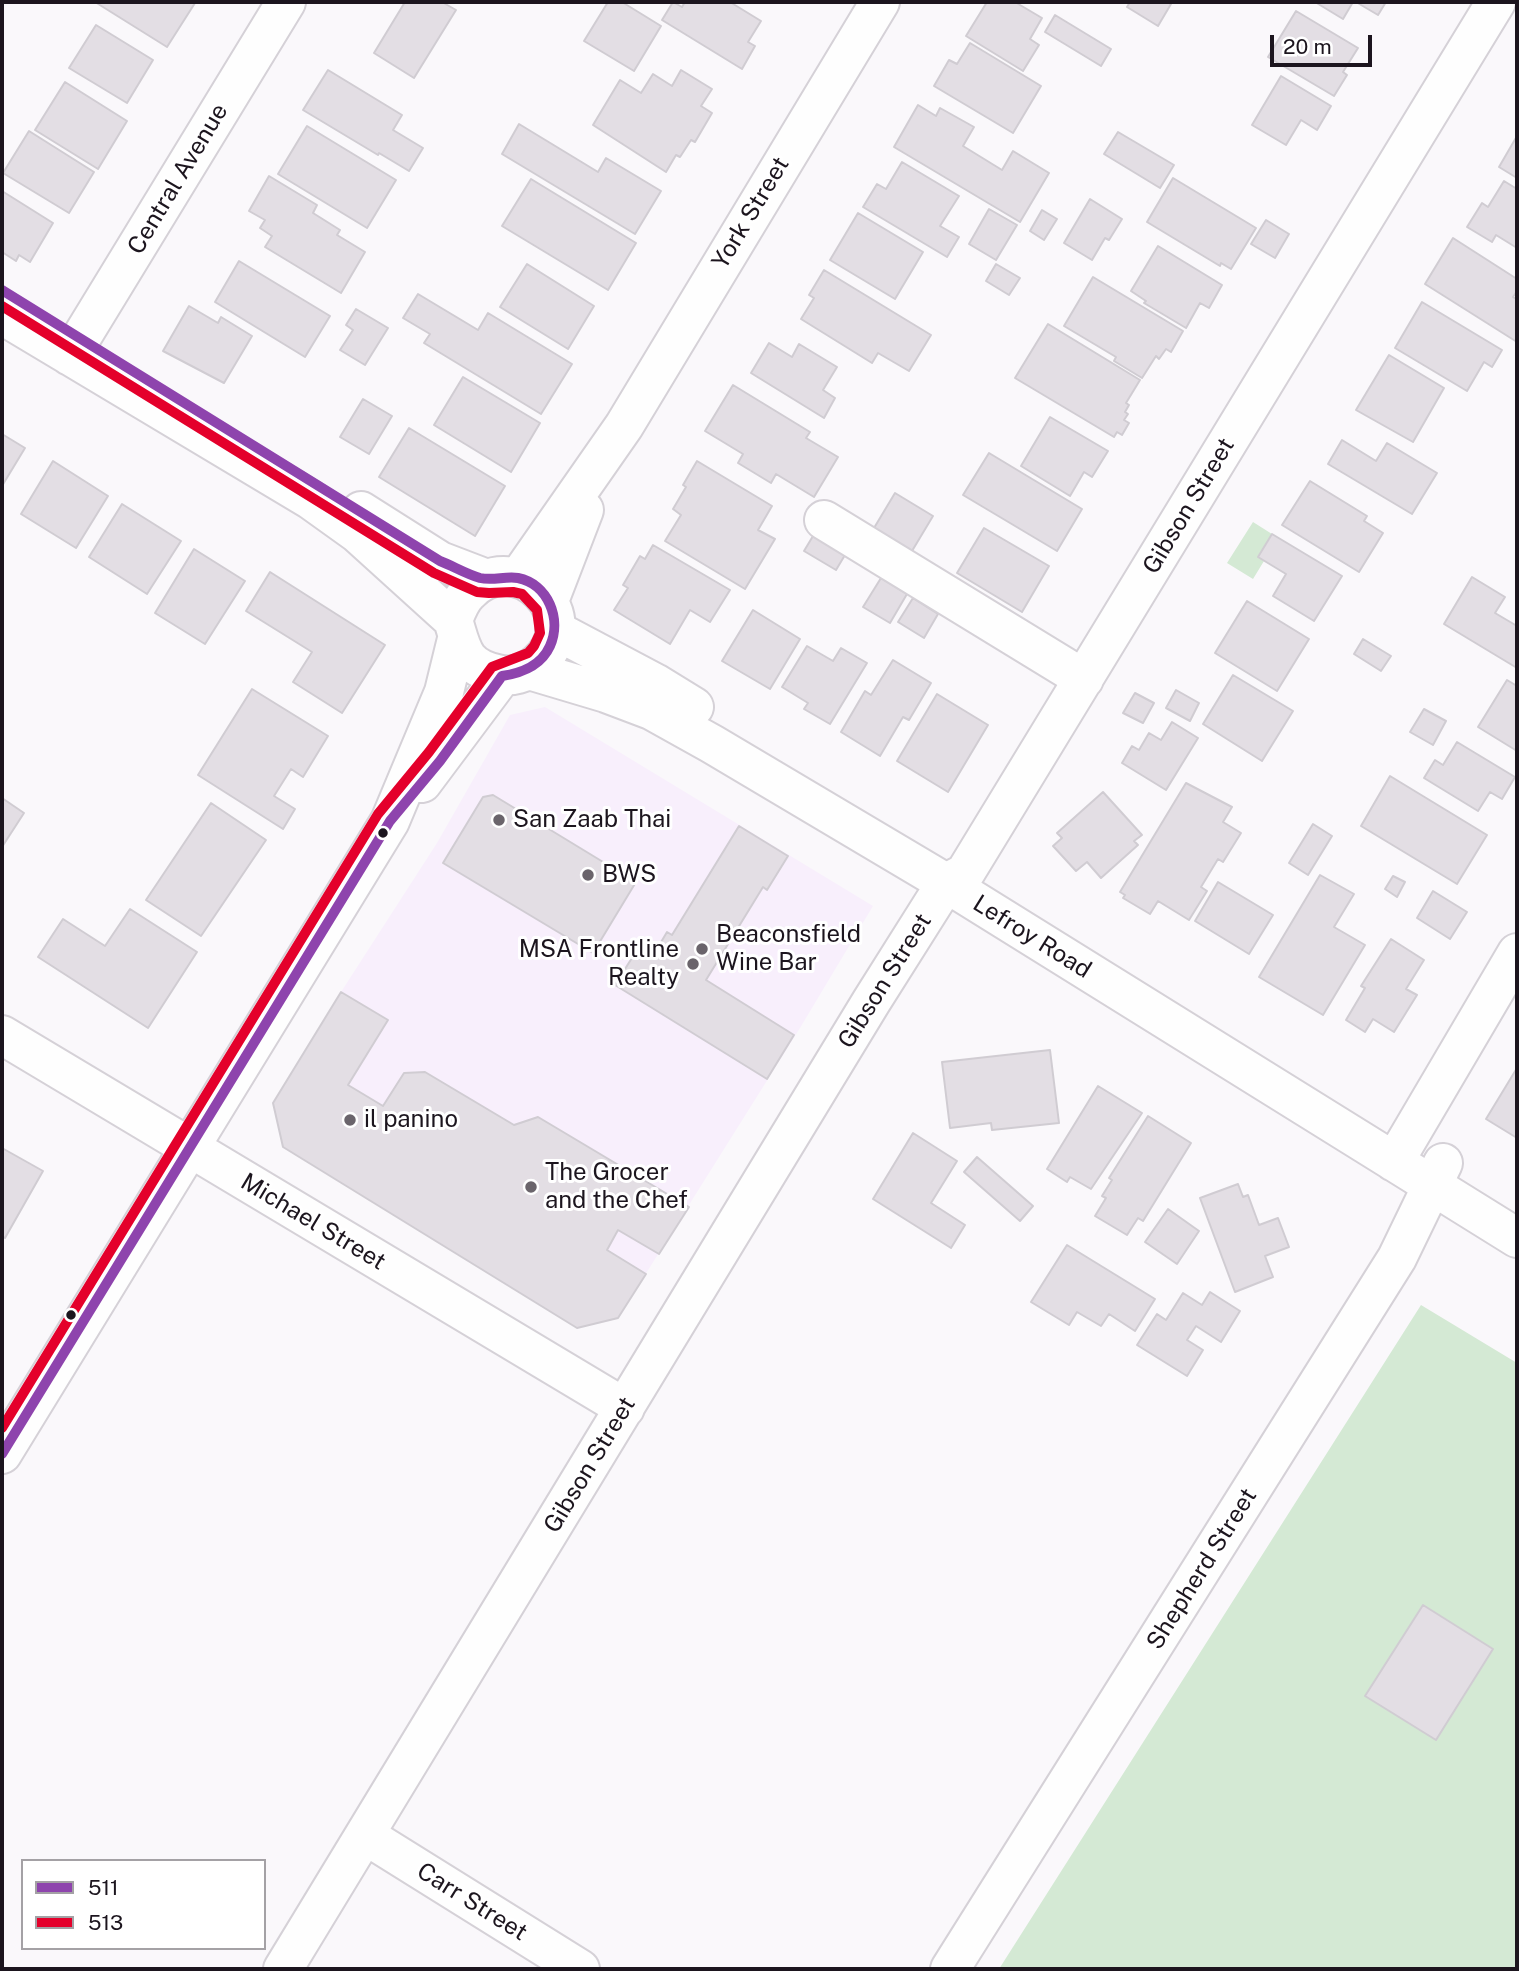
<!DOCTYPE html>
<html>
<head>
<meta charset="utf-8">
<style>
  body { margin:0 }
  #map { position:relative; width:1519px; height:1971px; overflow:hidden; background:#faf8fb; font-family:"Public Sans",sans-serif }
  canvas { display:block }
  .frame { position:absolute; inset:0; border:4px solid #1c151e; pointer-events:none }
  .legend { position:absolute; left:21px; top:1859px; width:245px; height:91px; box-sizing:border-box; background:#fff; border:2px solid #a4a1a5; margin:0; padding:9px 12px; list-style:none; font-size:21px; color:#1c151e }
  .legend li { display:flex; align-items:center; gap:14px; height:35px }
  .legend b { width:35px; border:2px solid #a4a1a5 }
  .scale { position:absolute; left:1270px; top:35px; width:102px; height:32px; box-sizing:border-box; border:4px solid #1c151e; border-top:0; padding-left:9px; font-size:21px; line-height:24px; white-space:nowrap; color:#1c151e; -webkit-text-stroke:5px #fff; paint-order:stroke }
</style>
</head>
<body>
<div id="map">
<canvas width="1519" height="1971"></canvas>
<div class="frame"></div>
<ul class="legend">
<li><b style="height:9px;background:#8e44ad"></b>511</li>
<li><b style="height:9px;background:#e4002b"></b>513</li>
</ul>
<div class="scale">20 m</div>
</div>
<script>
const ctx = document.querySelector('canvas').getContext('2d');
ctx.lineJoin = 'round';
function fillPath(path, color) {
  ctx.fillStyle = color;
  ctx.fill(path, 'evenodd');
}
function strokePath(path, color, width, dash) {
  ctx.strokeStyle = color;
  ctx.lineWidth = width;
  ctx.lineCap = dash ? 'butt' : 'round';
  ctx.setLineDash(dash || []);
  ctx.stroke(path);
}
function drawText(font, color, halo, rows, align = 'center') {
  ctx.font = font + ' "Public Sans",sans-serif';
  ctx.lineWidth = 6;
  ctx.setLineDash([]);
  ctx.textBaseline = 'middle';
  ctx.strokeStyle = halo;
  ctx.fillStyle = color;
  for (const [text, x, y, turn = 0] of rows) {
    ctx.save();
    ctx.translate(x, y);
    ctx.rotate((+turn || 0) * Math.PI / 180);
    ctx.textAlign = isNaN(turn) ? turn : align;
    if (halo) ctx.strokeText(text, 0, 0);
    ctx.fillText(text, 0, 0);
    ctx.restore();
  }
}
fillPath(new Path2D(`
  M545 707 873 906 800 1028 618 1318 577 1328 283 1147 273 1103 341 992 437 843 510 715Z`), '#f8effc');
fillPath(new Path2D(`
  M1253 522 1272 534 1258 557 1264 561 1253 579 1227 563Z
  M1421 1305 1517 1363V1969H999Z`), '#d4e9d4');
const building = new Path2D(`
  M95 2H193L195 3 167 47Z
  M405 2H442L456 10 414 78 374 53Z
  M608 2H622L661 26 634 71 584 41Z
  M673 2 682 7 685 2H730L761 21 748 42 755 46 742 69 662 20Z
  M987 2H1015L1042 18 1030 39 1039 45 1023 71 966 36Z
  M1130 2H1167L1171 4 1158 26 1127 7Z
  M1315 2H1353L1343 19Z
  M1356 2H1386L1378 15Z
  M1296 11 1358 48 1343 72 1347 75 1334 96 1268 57Z
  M1055 15 1111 49 1101 66 1045 32Z
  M96 25 153 60 127 103 69 68Z
  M970 43 1041 86 1013 133 934 86 949 60 957 64Z
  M328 70 402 115 393 130 423 148 409 171 379 153 378 155 303 110Z
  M681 70 712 89 701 106 712 113 695 142 691 140 680 157 676 155 666 172 593 125 620 80 641 93 653 74 672 86Z
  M1281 76 1331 106 1317 130 1301 120 1286 145 1252 125Z
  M65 82 127 121 98 169 35 130Z
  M918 105 936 116 940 108 974 127 963 146 1002 170 1013 151 1049 173 1020 222 894 147Z
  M519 124 598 172 606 158 661 191 635 234 502 154Z
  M307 126 396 180 367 228 278 174Z
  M29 131 94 172 69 213 3 173Z
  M1118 132 1174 165 1160 188 1104 154Z
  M1517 136V178L1499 167Z
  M902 162 959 196 940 226 959 237 947 257 863 207 877 184 886 189Z
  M269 176 317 205 313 213 340 230 337 235 365 252 341 293 265 247 272 236 260 228 265 220 249 211Z
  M1173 178 1256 228 1231 269 1221 263 1220 266 1147 222Z
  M531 179 636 243 608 290 502 226Z
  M1504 181 1517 189V248L1496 235 1492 242 1467 227 1482 203 1488 207Z
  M2 191 53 223 30 262 19 255 16 261 2 252Z
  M1090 199 1122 219 1109 240 1105 238 1092 260 1064 243Z
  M989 209 1017 225 996 260 969 244Z
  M1042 210 1057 219 1044 240 1030 231Z
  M858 213 923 252 895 299 830 260Z
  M1266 220 1289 234 1275 258 1251 244Z
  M1453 238 1517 279V291L1513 297 1517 299V342L1425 284Z
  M1158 246 1222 285 1209 308 1200 303 1186 328 1144 303 1146 301 1131 291Z
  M239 261 330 316 305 357 215 302Z
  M527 264 594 306 568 349 500 307Z
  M996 264 1020 278 1009 295 986 281Z
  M824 270 931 335 909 371 878 353 872 363 801 319 814 298 809 295Z
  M1093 277 1183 331 1171 352 1166 349 1159 359 1156 356 1142 378 1114 361 1116 357 1064 326Z
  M418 294 478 330 488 313 572 364 541 414 424 343 430 334 403 318Z
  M1422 302 1502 350 1492 367 1484 362 1467 391 1395 348Z
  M189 306 218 323 221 317 252 336 224 383 163 351Z
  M356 309 388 328 365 365 340 350 353 330 346 325Z
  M1048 324 1140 380 1126 403 1129 405 1125 412 1128 414 1124 420 1129 423 1122 435 1117 432 1114 437 1015 378Z
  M769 343 792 357 799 344 837 367 823 390 835 398 824 418 751 373Z
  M1389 355 1444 388 1413 442 1356 410Z
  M463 377 540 423 511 472 434 425Z
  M733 385 810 432 806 438 838 457 814 497 776 474 771 483 738 463 743 454 705 431Z
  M363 399 392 416 369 454 340 437Z
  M1050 417 1108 451 1092 477 1084 472 1070 496 1021 466Z
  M409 428 505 486 475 536 379 477Z
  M2 434 25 448 2 486Z
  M1342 440 1376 461 1387 443 1437 473 1412 514 1328 464Z
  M989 453 1082 509 1057 551 963 495Z
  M53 461 108 496 76 548 21 514Z
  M697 461 772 506 758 530 775 539 745 589 665 541 681 515 673 509 686 487 683 485Z
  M1310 481 1367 516 1364 521 1383 533 1359 572 1282 525Z
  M895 493 933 516 912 551 874 528Z
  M122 504 181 541 147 594 89 557Z
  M984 528 1049 566 1022 612 957 573Z
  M816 531 848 550 836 570 804 551Z
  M1272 534 1342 576 1314 621 1273 596 1286 574 1258 557Z
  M653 545 730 590 710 622 690 610 670 644 614 610 628 588 623 585 640 556 645 559Z
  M194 549 245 581 205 644 155 613Z
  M270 572 385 645 342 713 293 682 312 652 246 611Z
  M1472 577 1505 597 1495 613 1517 626V668L1444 624Z
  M881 578 907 594 890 623 863 607Z
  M913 598 938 614 924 638 898 622Z
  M1247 601 1309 639 1277 691 1215 653Z
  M753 610 800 639 770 689 722 661Z
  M1363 639 1391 656 1381 671 1354 654Z
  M807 646 833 661 841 648 867 663 830 724 804 709 808 703 782 687Z
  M893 660 931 683 909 720 903 717 880 756 841 732 865 691 871 695Z
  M1233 675 1293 711 1262 761 1203 724Z
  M1507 680 1517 686V751L1478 727Z
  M252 689 328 736 303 777 291 769 274 796 295 809 283 829 198 775Z
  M1176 690 1199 703 1190 721 1166 708Z
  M1135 693 1154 703 1143 723 1123 713Z
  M937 694 988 725 948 792 897 761Z
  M1424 709 1446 721 1433 745 1410 732Z
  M1172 722 1198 738 1166 790 1122 763 1132 746 1139 750 1149 733 1161 740Z
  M1457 742 1515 777 1502 799 1490 792 1478 811 1424 778 1435 760 1443 765Z
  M1390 776 1487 835 1457 884 1361 826Z
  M1186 783 1232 807 1223 822 1241 833 1223 862 1218 859 1201 887 1207 891 1189 920 1158 901 1150 914 1123 898 1125 895 1120 892Z
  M1103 792 1142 835 1134 841 1138 845 1101 878 1087 862 1076 871 1053 846 1062 838 1057 833Z
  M493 795 636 882 593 953 443 863 483 797Z
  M2 798 24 813 2 847Z
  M211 803 266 840 201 936 146 900Z
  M1313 824 1332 836 1308 875 1289 863Z
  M739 826 788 856 767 890 763 887 706 980 794 1035 767 1079 615 985 640 945 654 954 667 932 672 935Z
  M1320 875 1354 894 1334 927 1365 945 1323 1015 1259 977Z
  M1393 876 1405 882 1397 897 1385 889Z
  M1218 882 1273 915 1249 954 1195 921Z
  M1433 891 1467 912 1450 939 1417 918Z
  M130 909 197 952 148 1028 38 957 63 919 105 946Z
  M1391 939 1424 960 1406 989 1417 995 1394 1032 1373 1019 1365 1032 1346 1020 1365 988 1361 986Z
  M341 992 388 1020 348 1085 383 1106 404 1073 425 1072 514 1125 538 1117 689 1207 659 1254 618 1230 607 1250 646 1274 618 1318 577 1328 283 1147 273 1103Z
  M1050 1050 1059 1123 992 1130 991 1123 950 1128 942 1062Z
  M1517 1068V1138L1486 1119Z
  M1098 1086 1142 1113 1091 1189 1070 1177 1067 1182 1047 1169Z
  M1148 1116 1191 1143 1143 1221 1138 1218 1127 1235 1095 1216 1106 1198 1102 1196 1112 1180 1109 1178Z
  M913 1133 957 1161 931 1203 965 1225 951 1248 873 1199Z
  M2 1148 43 1171 5 1238 2 1236Z
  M977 1157 1033 1206 1020 1221 964 1172Z
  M1238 1184 1243 1197 1248 1195 1259 1225 1278 1218 1289 1247 1265 1256 1273 1277 1235 1292 1200 1198Z
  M1168 1209 1199 1231 1177 1264 1145 1242Z
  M1067 1245 1155 1299 1135 1331 1109 1314 1101 1326 1077 1312 1069 1325 1031 1302Z
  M1210 1292 1240 1311 1221 1342 1196 1326 1187 1340 1203 1350 1187 1376 1137 1345 1157 1314 1166 1320 1183 1293 1202 1305Z
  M1423 1605 1493 1649 1436 1740 1365 1696Z`);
fillPath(building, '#e3dee4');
strokePath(building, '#d0ccd2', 2);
const minor = new Path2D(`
  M2 315 311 500 357 533 453 620C462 648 462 666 497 674 511 678 526 673 537 664 591 618 516 543 469 592 461 599 457 610 453 620
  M70 356 286 2
  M361 511 440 561 487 579
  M824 520 1084 679
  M518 578 624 426 880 2
  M549 601 584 510
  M555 630 655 683 694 707
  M529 670 606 693 651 710 712 744 946 883 1517 1238
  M422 783 502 676
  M2 1035 625 1408
  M1394 1162 1517 953
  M2 1454 390 821 444 692 457 639
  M365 1835 580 1969
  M283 1969 871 1002 946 883 965 873 1496 2
  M950 1969 1397 1258 1443 1163`);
strokePath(minor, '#d5d1d7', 42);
strokePath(minor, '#fefefe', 38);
strokePath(new Path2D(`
  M2 290 440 561C453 566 466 574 480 578 493 581 505 576 518 578 548 584 562 619 550 646 541 666 522 673 502 676L440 761 390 821 2 1454`), '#8e44ad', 10);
strokePath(new Path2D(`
  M2 306 434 573 477 592 489 593 513 592 522 594 537 610 540 633 534 646 528 653 492 667 429 752 378 814 2 1428`), '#e4002b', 10);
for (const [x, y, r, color] of [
  [499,820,7,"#6a646b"],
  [383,833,6,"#1c151e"],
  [588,875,7,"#6a646b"],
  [702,949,7,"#6a646b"],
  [693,964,7,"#6a646b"],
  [350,1120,7,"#6a646b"],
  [531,1187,7,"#6a646b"],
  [71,1315,6,"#1c151e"]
]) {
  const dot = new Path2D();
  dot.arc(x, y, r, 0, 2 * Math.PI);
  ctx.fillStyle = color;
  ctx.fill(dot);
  strokePath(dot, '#fff', 2.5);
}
drawText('24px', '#1c151e', '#fff', [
  ["Central Avenue",178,179,-59],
  ["York Street",751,213,-59],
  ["Gibson Street",1189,506,-59],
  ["Lefroy Road",1032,937,32],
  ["Gibson Street",885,981,-58],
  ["Michael Street",313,1222,31],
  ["Gibson Street",590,1465,-59],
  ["Shepherd Street",1202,1569,-58],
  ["Carr Street",472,1902,32]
]);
drawText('24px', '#1c151e', '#fff', [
  ["San Zaab Thai",513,820],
  ["BWS",602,875],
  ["Beaconsfield",716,935],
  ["Wine Bar",716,963],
  ["MSA Frontline",679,950,"right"],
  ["Realty",679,978,"right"],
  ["il panino",364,1120],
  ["The Grocer",545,1173],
  ["and the Chef",545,1201]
], 'left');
</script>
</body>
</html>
